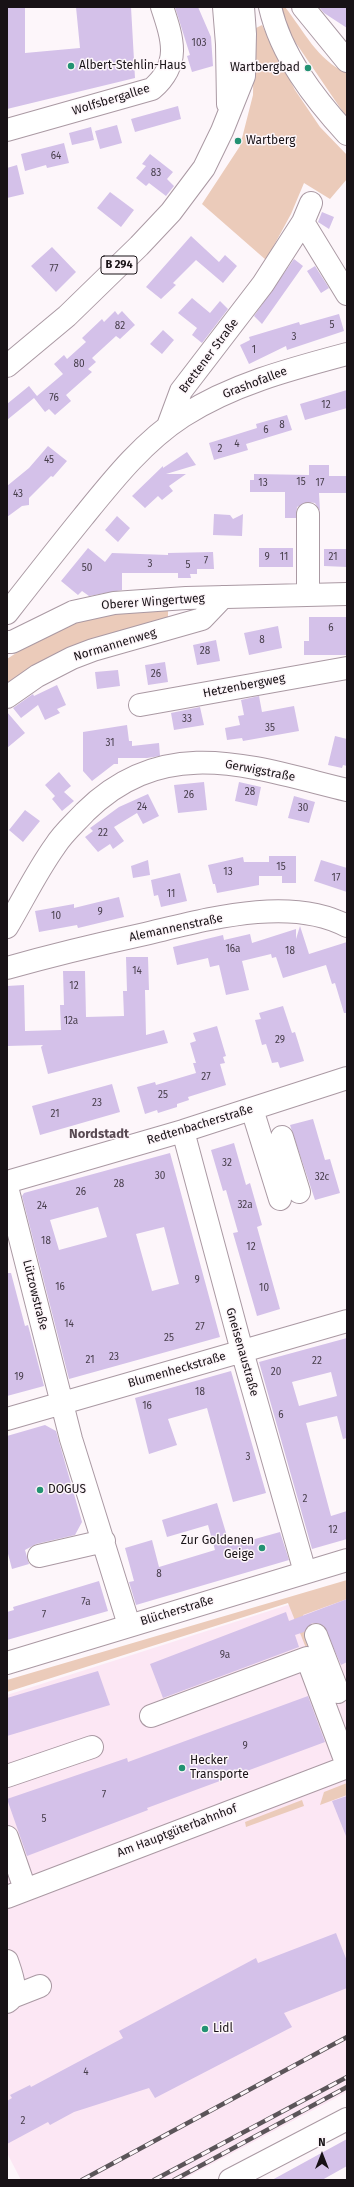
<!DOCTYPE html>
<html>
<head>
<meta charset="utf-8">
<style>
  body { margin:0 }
  #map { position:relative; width:354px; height:2187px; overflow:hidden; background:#fdf6fa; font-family:"Fira Sans",sans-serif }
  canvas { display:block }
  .frame { position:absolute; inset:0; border:8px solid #181216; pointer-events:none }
  .north { position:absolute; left:302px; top:2135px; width:40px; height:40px; -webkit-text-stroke:3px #fdf6fa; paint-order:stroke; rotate:0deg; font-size:11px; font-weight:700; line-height:16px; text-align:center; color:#181216 }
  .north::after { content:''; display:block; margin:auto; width:14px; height:18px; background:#181216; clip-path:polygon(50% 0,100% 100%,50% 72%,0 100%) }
</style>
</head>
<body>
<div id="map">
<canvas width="354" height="2187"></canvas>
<div class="frame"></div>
<div class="north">N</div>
</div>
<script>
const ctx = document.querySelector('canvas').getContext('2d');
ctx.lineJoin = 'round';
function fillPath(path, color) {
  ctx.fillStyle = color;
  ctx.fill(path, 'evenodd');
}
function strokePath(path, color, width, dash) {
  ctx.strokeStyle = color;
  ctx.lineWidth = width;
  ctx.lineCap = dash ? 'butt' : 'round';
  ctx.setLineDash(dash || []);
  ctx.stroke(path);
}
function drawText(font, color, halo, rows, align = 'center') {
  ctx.font = font + ' "Fira Sans",sans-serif';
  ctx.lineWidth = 3;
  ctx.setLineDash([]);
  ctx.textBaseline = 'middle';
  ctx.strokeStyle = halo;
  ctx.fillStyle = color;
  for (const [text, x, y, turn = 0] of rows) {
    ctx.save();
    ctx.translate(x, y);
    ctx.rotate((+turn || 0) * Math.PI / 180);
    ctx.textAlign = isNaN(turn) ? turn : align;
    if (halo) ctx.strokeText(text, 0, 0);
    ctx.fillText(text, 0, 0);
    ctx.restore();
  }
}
fillPath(new Path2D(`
  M347 1586V2092L182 2180H21L7 2153V1695Z`), '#fce7f4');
fillPath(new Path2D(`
  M277 7H285C304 31 317 60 347 73V118L283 24Z
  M262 25 295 90 320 127 347 155V179L330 199 304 183 291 214 266 260 202 204 240 146 253 95 254 29Z
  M168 610V623L7 690V659C38 639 73 619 110 614 129 612 149 611 168 610Z
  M347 1580V1599L303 1615 328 1679 318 1678 288 1603 7 1692V1680Z
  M347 1783V1795L320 1805 324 1792Z
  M302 1800 304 1806 246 1827 245 1822Z`), '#ebcbba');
fillPath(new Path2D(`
  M7 7H25V53L80 48 76 7H131L135 78 7 109Z
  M175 7H198L211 37 213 66 192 72 187 56 190 55Z
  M319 7H347V28L324 13Z
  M178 106 181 119 135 132 131 119Z
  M117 125 122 143 100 149 95 131Z
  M91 127 94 140 72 145 69 133Z
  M64 143 69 163 47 168 46 165 25 171 21 154Z
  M150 154 173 172 167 179 174 186 166 196 149 183 146 186 136 178 146 166 142 164Z
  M17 165 24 194 7 198V168Z
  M110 192 134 210 121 227 97 208Z
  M322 212 334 217 329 229 318 222Z
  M191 236 219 262 225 255 237 266 223 283 196 260 173 283 176 285 161 299 146 287Z
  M52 247 76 272 56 292 31 266Z
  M294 259 303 266 262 324 254 316Z
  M315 266 329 288 321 293 307 271Z
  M192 298 210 313 220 301 228 309 202 343 192 335 197 328 178 313Z
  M115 311 118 315 122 311 135 325 120 339 116 336 92 358 96 362 88 369 92 372 66 395 71 401 55 415 49 409 45 412 34 398 7 420V404L29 386 37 396 63 374 54 364 64 355 67 359 86 342 82 338 102 319 104 322Z
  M339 314 344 331 287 350 286 346 249 364 240 345 250 340 249 337 299 322 300 325Z
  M163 330 174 340 162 354 150 344Z
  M347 390V408L305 420 300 404Z
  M287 415 292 430 246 444 248 450 214 460 209 443 257 428 256 424Z
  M48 446 67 461 53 477 51 476 29 498V505L22 506 7 517V486L29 468Z
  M187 452 196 465 166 474H186L169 486 173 491 162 500 158 496 145 508 132 496 163 466V468Z
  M309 465H329V476H347V493H319L320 511 315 503 308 502 297 507 296 518H285V492H250V480H254V474L309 475Z
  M214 514 230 515 233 519 243 514 242 536 213 535Z
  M117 516 130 528 118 542 105 530Z
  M88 548 105 562 112 553 168 555V553L213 552 214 569H197V574H190L191 578H178V573H122V590L89 596 82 591 78 595 61 581Z
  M259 548H293V567H259Z
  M324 549H347V567L324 566Z
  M309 617H347V655H304V641H309Z
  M278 626 282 648 249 655 244 633Z
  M216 640 220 661 197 665 193 645Z
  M165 662 168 682 148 685 145 665Z
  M118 670 120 686 97 689 95 672Z
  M57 685 66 705 57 709 60 713 45 720 38 705 21 718 13 708 33 694 34 696Z
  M259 696 262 712 294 706 299 731 243 741 242 738 227 740 225 728 240 725 238 716 244 715 241 700Z
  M200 707 204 725 174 730 171 713Z
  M7 712 25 733 7 748Z
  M127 725 129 741H132V746L159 743 160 756 147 758H118V764H114L92 781 83 771V732Z
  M335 736 347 739V766L343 765 342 768 328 765Z
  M59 772 71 786 64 792 74 801 62 811 52 799 55 796 45 785Z
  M204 782 207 810 178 813 174 785Z
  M239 782 261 787 257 806 235 801Z
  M148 794 159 816 143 824 137 813 114 827 124 841 113 849 110 844 98 852 85 837 93 831 90 828 119 807Z
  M294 796 315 802 309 823 288 818Z
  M25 810 40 821 23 842 9 830Z
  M269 856H296V883H282V876H259V885L217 893 215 884H213L208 865 243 857 244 862H269Z
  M148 860 150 875 133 878 131 866Z
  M321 860 347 868V892L314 881Z
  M180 873 187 901 161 907 158 895 154 896 151 880Z
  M119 897 124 917 78 928 77 925 39 932 35 911 74 904V908Z
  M300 926 309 954 347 942V1013H344L335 983 332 984 326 965 283 978 276 957 272 958 271 954 242 961 249 990 226 995 219 965 210 967 208 958 177 965 173 947 223 935 224 940 250 934 252 943 296 929V939Z
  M126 957H148L149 990H145L146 1035 164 1030 168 1043 48 1074 41 1047 43 1045 7 1046V986L24 985 25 1031 61 1030 60 1005H64L63 971H85L86 1017 124 1016 123 991H127Z
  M283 1006 292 1033 295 1032 304 1061 280 1068 278 1062 272 1063 266 1044 262 1045 255 1020 261 1019 259 1013Z
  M217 1026 226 1056 223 1057 225 1063 220 1064 226 1085 188 1097 189 1100 177 1104V1107L158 1113 157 1110 145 1114 137 1087 155 1082 156 1085 196 1073 193 1063H196L190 1043 196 1041 193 1033Z
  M112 1084 120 1112 40 1135 32 1106Z
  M313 1119 325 1160 330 1159 340 1193 315 1200 290 1125Z
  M234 1143 246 1185 250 1183 262 1225 257 1227 280 1309 257 1316 233 1233 238 1232 226 1190 223 1191 211 1150Z
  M170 1153 220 1337 69 1379 22 1196 24 1193ZM98 1207 107 1237 59 1250 50 1220ZM164 1227 179 1284 152 1291 136 1234Z
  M7 1273H11L25 1326 28 1325 44 1386 7 1396Z
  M347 1338V1438L343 1439 337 1416 306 1423 331 1516 347 1511V1539L312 1549 259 1362ZM331 1372 337 1396 299 1406 292 1382Z
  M231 1371 266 1493 233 1502 207 1408 168 1419 177 1445 149 1454 135 1398Z
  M45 1425 56 1431 82 1522 75 1535 36 1544 25 1550 29 1564 12 1569 7 1550V1436Z
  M217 1503 230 1546 280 1532 289 1560 136 1605 129 1582 134 1581 125 1548 152 1540 159 1567 215 1550 208 1525 167 1537 162 1520Z
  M99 1581 108 1611 7 1640V1612L14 1610 13 1607Z
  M347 1599V1662L341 1665 324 1626 318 1623H312L304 1632 295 1635 299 1647 163 1698 150 1664 286 1612 289 1621Z
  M98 1671 110 1705 7 1736V1698Z
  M308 1696 325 1742 147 1808 148 1810 27 1856 7 1799 127 1758 128 1762Z
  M347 1796V1836H346L332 1801Z
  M336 1933 347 1961V1988L284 2013 292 2027 155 2098 149 2088 74 2112 50 2125 48 2122 7 2144V2101L12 2098 10 2095 30 2085 31 2087 123 2038 119 2031 256 1958 258 1963Z
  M347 2139V2166L322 2180H272Z`), '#d4c1e9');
const minor = new Path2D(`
  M270 7C281 55 314 98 347 134
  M303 7 347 61
  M7 130 152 89C181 64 173 40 162 7
  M303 222 347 294
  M168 426 181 391 263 284 303 222 311 203
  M308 594V514
  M7 613C32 581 57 549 83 517 113 480 143 442 183 416 233 384 291 369 347 354
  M7 642H12L73 612 114 603 186 598 347 594
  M7 697 37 676 72 658 93 650 202 619 223 597
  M140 705 347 668
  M7 927C23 900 37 871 55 846 63 833 75 823 85 812 165 733 252 767 347 790
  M7 968C53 955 99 944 145 934 205 920 289 895 347 926
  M252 1109 280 1199
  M183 1131 242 1351 305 1572
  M282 1137 299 1192
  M7 1182 183 1131 347 1078
  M7 1187 71 1439 129 1625
  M7 1419 347 1321
  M39 1556 104 1541
  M316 1635 338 1692
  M151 1716 307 1658 347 1765
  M7 1776 92 1747
  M7 1837 25 1889
  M7 1897 347 1767
  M7 1961C11 1973 20 1994 7 2002
  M12 1997 40 1986
  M230 2180 347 2119`);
const major = new Path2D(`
  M224 7 227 44 228 104
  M7 366 67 316 139 246 171 212 204 168 222 131 244 76 245 34 243 7
  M7 1663 347 1560`);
strokePath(minor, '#aa99a3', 24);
strokePath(major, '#aa99a3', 24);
strokePath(minor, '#fff', 22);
strokePath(major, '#fff', 22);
const rail = new Path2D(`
  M82 2180 347 2037
  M154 2180 347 2077
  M174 2180 347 2087`);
strokePath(rail, '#5b5559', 4.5);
strokePath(rail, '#fdf6fa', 3, [9]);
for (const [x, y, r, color] of [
  [71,66,4,"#239273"],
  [308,68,4,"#239273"],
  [238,141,4,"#239273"],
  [40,1490,4,"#239273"],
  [262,1548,4,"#239273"],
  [182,1768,4,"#239273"],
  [205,2029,4,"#239273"]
]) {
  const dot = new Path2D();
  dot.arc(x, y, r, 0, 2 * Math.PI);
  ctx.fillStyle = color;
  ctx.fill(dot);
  strokePath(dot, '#fdf6fa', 1.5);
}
drawText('10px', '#473e4b', null, [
  ["103",199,43],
  ["64",56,156],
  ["83",156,173],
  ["77",54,269],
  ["5",332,325],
  ["82",120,326],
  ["3",294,337],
  ["1",254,350],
  ["80",79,364],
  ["76",54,398],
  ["12",326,405],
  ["8",282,425],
  ["6",266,430],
  ["4",237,444],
  ["2",220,449],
  ["45",49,460],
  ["15",301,482],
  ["13",263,483],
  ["17",320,483],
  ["43",18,494],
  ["9",267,557],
  ["11",284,557],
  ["21",333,557],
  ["7",206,561],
  ["3",150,564],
  ["5",188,565],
  ["50",87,568],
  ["6",331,628],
  ["8",262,640],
  ["28",205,651],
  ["26",156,674],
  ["33",187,719],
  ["35",270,728],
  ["31",110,743],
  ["28",250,792],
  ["26",189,795],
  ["24",142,807],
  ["30",303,808],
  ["22",103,833],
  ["15",281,867],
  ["13",228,872],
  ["17",336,878],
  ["11",171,894],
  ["9",100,912],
  ["10",56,916],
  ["16a",233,949],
  ["18",290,951],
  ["14",137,971],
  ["12",74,986],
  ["12a",71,1021],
  ["29",280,1040],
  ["27",206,1077],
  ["25",163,1095],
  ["23",97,1103],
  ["21",55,1114],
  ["32",227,1163],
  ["30",160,1176],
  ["32c",322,1177],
  ["28",119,1184],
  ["26",81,1192],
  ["32a",245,1205],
  ["24",42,1206],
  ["18",46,1241],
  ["12",251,1247],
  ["9",197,1280],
  ["16",60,1287],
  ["10",264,1288],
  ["14",69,1324],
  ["27",200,1327],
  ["25",169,1338],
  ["23",114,1357],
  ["21",90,1360],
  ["22",317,1361],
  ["20",276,1372],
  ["19",19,1377],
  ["18",200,1392],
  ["16",147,1406],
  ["6",281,1415],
  ["3",248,1457],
  ["2",305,1499],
  ["12",333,1530],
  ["8",159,1574],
  ["7a",86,1602],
  ["7",44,1615],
  ["9a",225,1655],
  ["9",245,1746],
  ["7",104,1795],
  ["5",44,1819],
  ["4",86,2072],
  ["2",23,2121]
]);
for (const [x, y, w] of [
  [119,265,36]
]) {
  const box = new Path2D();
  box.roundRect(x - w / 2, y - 9, w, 18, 3);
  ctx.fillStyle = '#fdf6fa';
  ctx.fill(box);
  strokePath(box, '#181216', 1);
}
drawText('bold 11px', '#181216', null, [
  ["B 294",119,265]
]);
drawText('12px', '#181216', '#fdf6fa', [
  ["Albert-Stehlin-Haus",79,66],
  ["Wartbergbad",300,68,"right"],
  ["Wartberg",246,141],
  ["DOGUS",48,1490],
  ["Zur Goldenen",254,1541,"right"],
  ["Geige",254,1555,"right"],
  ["Hecker",190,1761],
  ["Transporte",190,1775],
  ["Lidl",213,2029]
], 'left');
drawText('12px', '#181216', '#fdf6fa', [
  ["Wolfsbergallee",111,100,-17],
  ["Brettener Straße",209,356,-53],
  ["Grashofallee",255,383,-21],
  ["Oberer Wingertweg",153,602,-4],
  ["Normannenweg",115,645,-17],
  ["Hetzenbergweg",244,686,-11],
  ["Gerwigstraße",260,771,11],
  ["Alemannenstraße",176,928,-12],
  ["Redtenbacherstraße",200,1125,-17],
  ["Lützowstraße",35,1295,76],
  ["Gneisenaustraße",242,1352,74],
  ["Blumenheckstraße",177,1370,-16],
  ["Blücherstraße",177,1611,-17],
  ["Am Hauptgüterbahnhof",177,1831,-21]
]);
drawText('bold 13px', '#584952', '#fdf6fa', [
  ["Nordstadt",99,1134]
]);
</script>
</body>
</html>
